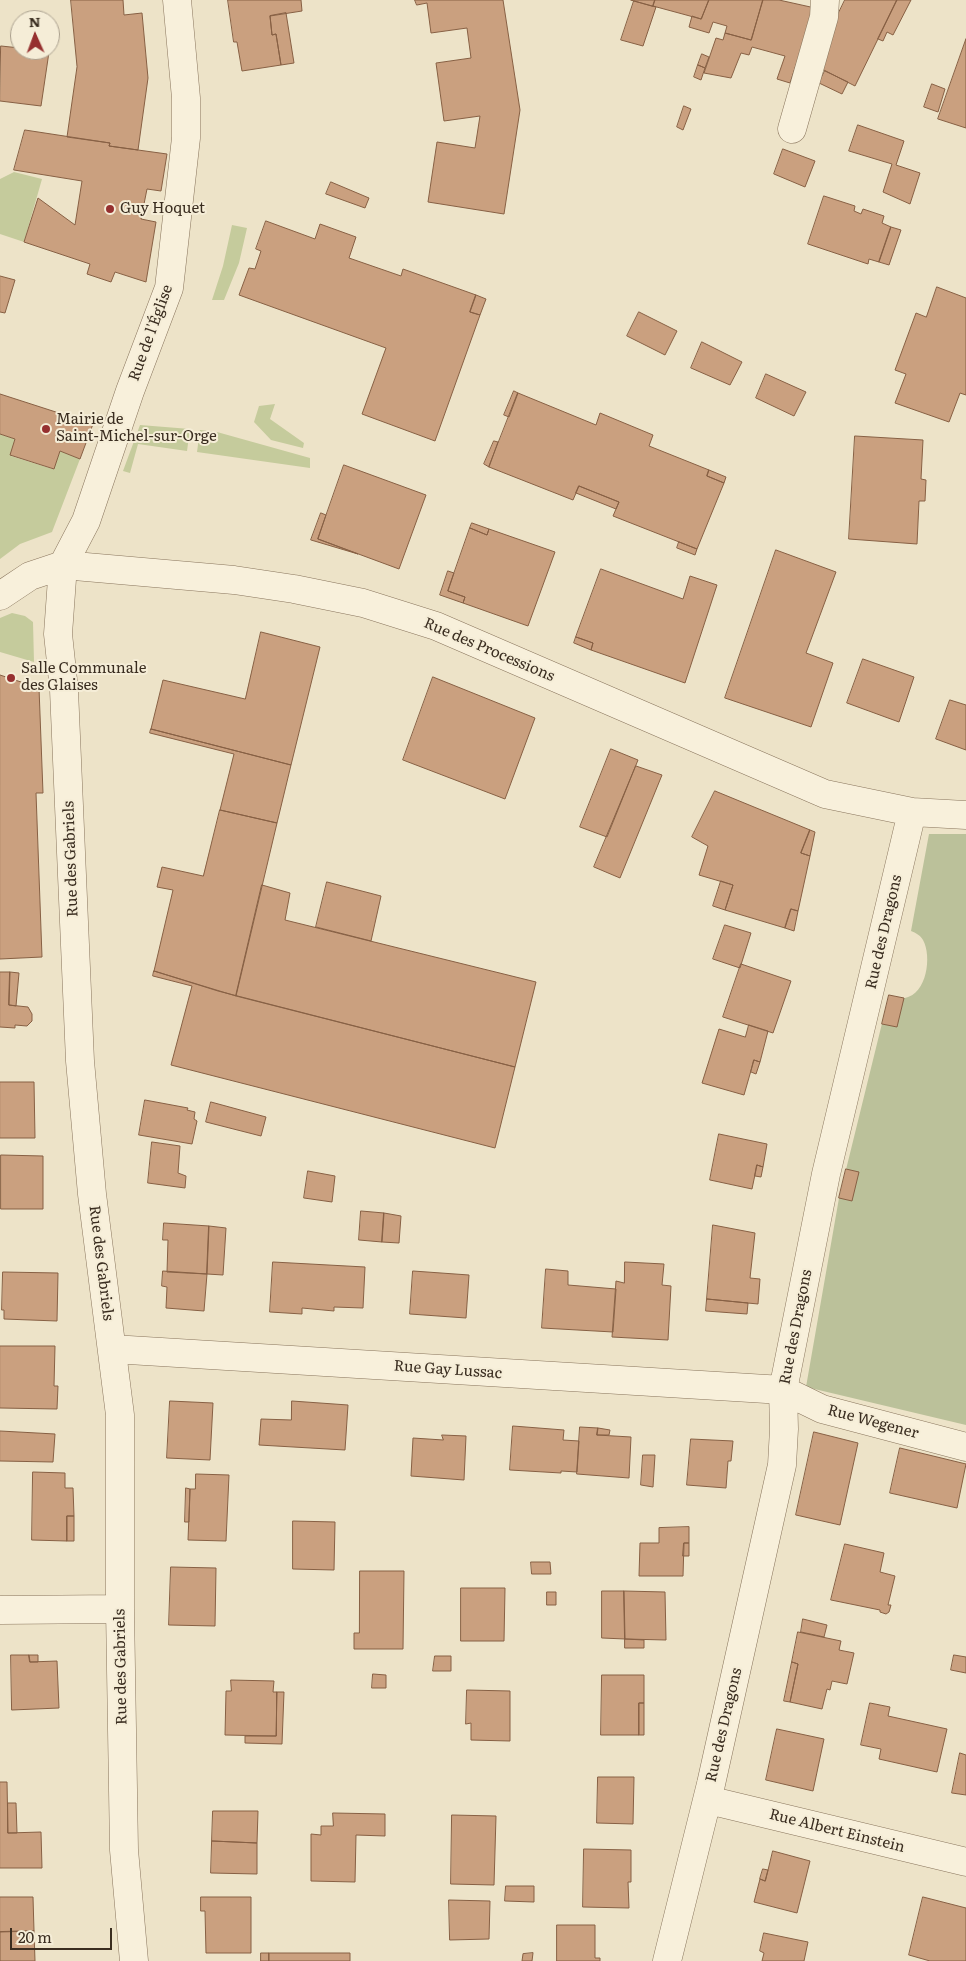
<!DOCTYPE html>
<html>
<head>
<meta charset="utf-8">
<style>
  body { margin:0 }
  #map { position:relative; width:966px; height:1961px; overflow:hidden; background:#ede3c8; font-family:Literata,serif }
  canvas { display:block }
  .north { position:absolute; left:10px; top:10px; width:50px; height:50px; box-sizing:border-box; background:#f5edd7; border:1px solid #aaa08e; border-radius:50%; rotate:358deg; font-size:14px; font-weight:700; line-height:20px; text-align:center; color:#3a2d20 }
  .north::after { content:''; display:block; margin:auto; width:18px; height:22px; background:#96302f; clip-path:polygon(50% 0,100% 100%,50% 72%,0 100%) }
  .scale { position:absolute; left:10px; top:1928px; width:102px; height:22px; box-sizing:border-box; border:2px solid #3a2d20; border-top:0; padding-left:6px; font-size:15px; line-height:18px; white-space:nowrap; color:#3a2d20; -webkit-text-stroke:4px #f5edd7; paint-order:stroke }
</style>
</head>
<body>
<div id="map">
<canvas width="966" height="1961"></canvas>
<div class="north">N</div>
<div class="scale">20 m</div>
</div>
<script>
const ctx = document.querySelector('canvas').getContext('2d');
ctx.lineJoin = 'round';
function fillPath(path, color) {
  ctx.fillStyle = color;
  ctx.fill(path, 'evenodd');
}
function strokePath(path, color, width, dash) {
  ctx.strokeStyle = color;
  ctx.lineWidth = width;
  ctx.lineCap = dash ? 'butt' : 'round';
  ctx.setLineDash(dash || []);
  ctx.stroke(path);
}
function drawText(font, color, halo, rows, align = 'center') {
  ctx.font = font + ' Literata,serif';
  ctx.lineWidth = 4;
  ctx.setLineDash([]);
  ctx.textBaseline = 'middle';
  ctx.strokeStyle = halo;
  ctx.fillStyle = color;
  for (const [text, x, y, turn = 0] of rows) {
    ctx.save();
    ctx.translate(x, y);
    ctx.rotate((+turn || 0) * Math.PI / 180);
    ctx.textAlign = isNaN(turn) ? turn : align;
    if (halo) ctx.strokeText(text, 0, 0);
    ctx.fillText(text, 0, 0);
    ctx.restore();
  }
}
fillPath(new Path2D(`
  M14 172 42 179 24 242 0 234V179Z
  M232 225 247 228 239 263 224 300H212L223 266Z
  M275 404 270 419 304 443 303 448 271 440 254 422 259 406Z
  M140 425 190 429 187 451 138 444 130 473 123 471Z
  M200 430 217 432 310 458V468L197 452Z
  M0 434 15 439 11 456 53 469 60 451 80 459 52 532 20 544 0 559Z
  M12 613 25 616 33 622 34 662 0 652V618Z`), '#c5cb9c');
fillPath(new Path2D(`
  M929 834H966V1425L806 1387 839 1198 889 995C894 996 900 998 905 998 927 994 932 956 923 940 920 935 916 933 911 931Z`), '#bbc19a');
const building = new Path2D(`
  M71 0H123L124 15 142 13 148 78 138 150 109 146 110 143 67 137 77 67Z
  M228 0H301L302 11 270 16 272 35 276 34 281 65 242 71 237 42H234Z
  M415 0H503L520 110 504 214 428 202 437 142 475 148 480 116 444 121 436 63 471 58 467 28 431 33 427 3 417 5Z
  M631 0H655L653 6Z
  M655 0H709L701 19 653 6Z
  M709 0H763L751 40 725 33 727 26 713 22 709 33 689 27 692 16 701 19Z
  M763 0H779L815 8 790 83 777 79 785 56 752 47 749 55 741 53 731 78 704 73 716 38 723 40 725 33 751 40Z
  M845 0H897L855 86 818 67 823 45Z
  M897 0H911L893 35 887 32 883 41 878 39Z
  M634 1 656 7 643 46 621 40Z
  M286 13 294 63 281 65 276 34 272 35 270 16Z
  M966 39V128L938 119Z
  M1 46 20 48V50L49 52 41 106 0 101Z
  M702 54 709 57 705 68 698 65Z
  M698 65 705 68 701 80 694 77Z
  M825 71 848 82 842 94 819 83Z
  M932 84 945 89 938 112 924 107Z
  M684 106 691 109 683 130 677 127Z
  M858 125 904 141 896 165 920 173 910 204 883 192 892 164 849 151Z
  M25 130 110 143 109 146 167 154 161 191 147 189 141 219 156 222 146 282 115 272 111 282 87 274 90 264 24 242 38 198 75 225 82 181 14 170Z
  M783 149 815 161 805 187 774 174Z
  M331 182 369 198 365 208 326 194Z
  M824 196 855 206 854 211 861 214 863 209 884 216 882 223 891 227 879 262 869 259 868 264 808 244Z
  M266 221 315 239 320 224 356 237 349 258 401 276 403 269 476 295 470 312 480 315 435 441 362 414 386 348 239 295 249 268 255 269 261 251 256 249Z
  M891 227 901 230 889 265 879 262Z
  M0 276 15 280 5 313 0 312Z
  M937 287 966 298V395L960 393 949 422 895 403 906 374 895 370 916 313 926 317Z
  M476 295 486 299 480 315 470 312Z
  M639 312 677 331 665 355 627 336Z
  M702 342 742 362 730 385 691 368Z
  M766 374 806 392 794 416 756 398Z
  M514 391 518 393 509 417 504 415Z
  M518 393 596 425 600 413 653 435 649 446 709 470 707 476 724 483 697 549 613 516 619 502 579 486 573 500 489 467Z
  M0 394 93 424 80 459 60 451 54 469 10 455 15 439 0 434Z
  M855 436 923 440 921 479 926 480 925 501H919L917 544 849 539Z
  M494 441 498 442 489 467 484 464Z
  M344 465 426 495 399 569 318 539Z
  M709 470 726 477 724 483 707 476Z
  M579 486 619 502 616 509 576 493Z
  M321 513 326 515 318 539 358 554 311 540Z
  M472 523 489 529 487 535 470 528Z
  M470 528 487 535 489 529 555 552 528 626 463 603 465 597 448 591Z
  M679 542 697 549 695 555 677 548Z
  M776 550 836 572 806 653 833 663 811 727 725 698Z
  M601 569 683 599 690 576 717 585 685 683 591 650 593 643 576 637Z
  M448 571 454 573 448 591 465 597 463 603 440 595Z
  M261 632 320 647 291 765 151 729 163 680 245 699Z
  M576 637 593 643 591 650 574 643Z
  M863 659 914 677 899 722 847 703Z
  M0 675 39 688 43 793H36L42 957 0 959Z
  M433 677 535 718 505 799 403 760Z
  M950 700 966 705V750L936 739Z
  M151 729 291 765 277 823 220 810 234 754 150 733Z
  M611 749 638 760 607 837 580 827Z
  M636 766 662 775 620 878 594 867Z
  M715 791 810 830 801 853 810 856 798 911 791 909 785 928 725 910 733 885 699 875 708 846 692 837Z
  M220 810 277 823 236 996 154 971 173 890 157 887 162 867 203 876Z
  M810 830 815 832 810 856 801 853Z
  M721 881 733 885 725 910 713 906Z
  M327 882 381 896 371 941 316 927Z
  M262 885 290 893 285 920 536 982 515 1067 236 996Z
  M791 909 798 911 794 931 785 928Z
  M725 925 751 933 740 968 713 959Z
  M741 964 791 981 773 1033 723 1017Z
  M154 971 218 991 515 1067 495 1148 171 1065 192 986 153 976Z
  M0 972H10L9 1005 28 1007 32 1014V1021L27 1026 15 1025V1028L0 1027Z
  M10 972 19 973 16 1006 9 1005Z
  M889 995 904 998 897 1027 882 1024Z
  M749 1025 768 1031 760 1062 754 1060 744 1095 702 1083 719 1029 745 1037Z
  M754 1060 760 1062 756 1074 751 1072Z
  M0 1082H34L35 1138H0Z
  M145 1100 188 1108 187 1110 195 1112 194 1119 197 1121 192 1144 139 1135Z
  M211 1102 266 1117 261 1136 206 1122Z
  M719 1134 767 1144 763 1167 757 1165 752 1189 710 1180Z
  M152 1142 180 1146 178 1173 186 1176 185 1188 148 1183Z
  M1 1155 43 1156V1209H1Z
  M757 1165 763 1167 761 1177 755 1176Z
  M846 1169 859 1172 852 1201 839 1198Z
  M308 1171 335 1176 332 1202 304 1198Z
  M361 1211 384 1213 382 1242 359 1240Z
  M384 1213 401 1216 399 1243 382 1242Z
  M164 1223 209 1226 207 1274 167 1272 168 1240H163Z
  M713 1225 755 1233 750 1278 760 1279 758 1304 707 1299Z
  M209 1226 226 1228 223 1275 207 1274Z
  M273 1262 365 1267 363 1308 334 1307V1311L302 1308V1314L270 1312Z
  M625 1262 664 1264 662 1285 671 1286 668 1340 612 1337 616 1281 624 1283Z
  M546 1269 568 1271V1285L616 1289 613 1332 542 1328Z
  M163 1271 207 1274 204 1311 166 1308 167 1287 162 1286Z
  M413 1271 469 1275 466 1318 410 1314Z
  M3 1272 58 1273 57 1321 4 1319V1310H2Z
  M707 1299 748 1303 747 1314 706 1311Z
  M0 1346H55L54 1386H58L57 1409 0 1408Z
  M170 1401 213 1403 210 1460 167 1458Z
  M292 1401 348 1405 345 1450 259 1445 261 1419 291 1420Z
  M513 1426 564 1430 563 1440 579 1441 577 1472 561 1471V1473L510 1470Z
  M580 1427 598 1428 597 1435 631 1437 629 1478 577 1474Z
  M598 1428 610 1430 609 1435H597Z
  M0 1431 55 1434 53 1462 0 1461Z
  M814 1432 858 1443 840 1525 796 1515Z
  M442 1435 466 1436 464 1480 411 1476 413 1438 443 1440Z
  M691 1439 733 1441 731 1461H728L726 1488 687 1485Z
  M900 1448 966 1464 957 1508 890 1493Z
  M643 1455H655L653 1487 641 1485Z
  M33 1472 65 1473V1488H73L74 1516H67V1541L32 1540Z
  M196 1474 229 1475 226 1541 188 1540 190 1489H195Z
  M186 1488 190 1489 189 1522H185Z
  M67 1516H74V1541H67Z
  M293 1521 335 1522 334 1570 293 1569Z
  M689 1527V1543H684L683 1576H639L640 1543H659V1528Z
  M684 1543H689V1556H683Z
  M845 1544 884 1553 880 1572 895 1576 888 1605H891L889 1612 886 1614 880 1612V1610L831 1600Z
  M531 1562H550L551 1574H532Z
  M171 1567 216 1568 215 1626 169 1625Z
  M360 1571H404L403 1649H354V1633H359Z
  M461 1588H505L504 1641H461Z
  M602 1591H624L625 1639 602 1638Z
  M624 1591 665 1592 666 1640 625 1639Z
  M547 1592H556V1605H547Z
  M803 1619 827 1625 824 1637 801 1632Z
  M798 1632 841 1641 839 1650 854 1653 847 1684 832 1681 830 1690 827 1689 822 1709 790 1702 798 1664 792 1662Z
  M625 1639 644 1640V1648H625Z
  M11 1655H29L30 1662 57 1661 59 1708 12 1710Z
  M29 1655H38V1662H30Z
  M954 1655 966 1657V1673L951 1670Z
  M435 1656H451V1671H433Z
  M792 1662 798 1664 790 1702 784 1701Z
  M373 1674 386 1675V1688H372Z
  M602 1675H644V1703H639V1735H601Z
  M231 1680 274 1681 273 1692H277L276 1736 225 1735 226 1691H231Z
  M467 1690 510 1691V1741L471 1740V1723L466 1724Z
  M277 1692H284L282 1744 245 1743V1736H276Z
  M639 1703H644V1735H639Z
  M870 1703 890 1707 888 1716 947 1729 937 1772 879 1759 881 1749 861 1745Z
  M777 1729 824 1739 813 1791 766 1780Z
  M960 1753 966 1755V1795L952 1793Z
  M598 1777H634L633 1824 597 1823Z
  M0 1782H7L8 1833 41 1832 42 1868H0Z
  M8 1803H16L17 1833H8Z
  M213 1811H258L257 1843 212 1841Z
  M333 1813 385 1814V1836L356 1835 355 1882 311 1881V1834L321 1835V1826H333Z
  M452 1815 496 1816 494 1885 451 1884Z
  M212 1841 257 1843V1874L211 1873Z
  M584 1849 631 1850V1882H628L629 1908 583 1907Z
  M773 1851 810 1861 797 1913 754 1902 760 1879 765 1881Z
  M763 1869 768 1870 765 1881 760 1879Z
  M506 1886H534V1902L505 1901Z
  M0 1897H33L34 1931 0 1932Z
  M201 1897H251V1953H206L205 1911H201Z
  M923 1897 966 1908V1961H930L909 1955Z
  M449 1900 490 1901 489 1939 450 1940Z
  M557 1925H595V1958H600V1961H557Z
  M34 1931 35 1961H0V1932Z
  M764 1933 808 1942 804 1961H762L764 1953 760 1951Z
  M261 1953H269V1961H261Z
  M269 1953H350V1961H269Z
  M533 1953 532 1961H522L523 1954Z`);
fillPath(building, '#caa07f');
strokePath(building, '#876044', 1);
const minor = new Path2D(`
  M792 129 824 17 825 0
  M0 596 30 576 63 565 234 580 294 589 363 603 436 626 825 794 912 812 966 815
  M112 1349 783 1390 822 1409 966 1447
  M0 1610 120 1609
  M708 1800 966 1862
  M134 1961 124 1850 120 1609V1415L92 1194 80 1061 64 690 58 634 63 565 86 521 130 391 169 288 186 138V98L177 0
  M667 1961 711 1784 782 1465 784 1429 783 1390 785 1380 826 1174 912 812`);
strokePath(minor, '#89755d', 29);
strokePath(minor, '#f8f0db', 28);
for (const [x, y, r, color] of [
  [110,209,5,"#96302f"],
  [46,429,5,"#96302f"],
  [11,678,5,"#96302f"]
]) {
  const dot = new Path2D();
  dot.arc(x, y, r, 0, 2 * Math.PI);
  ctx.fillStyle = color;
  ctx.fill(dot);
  strokePath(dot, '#f5edd7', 2);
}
drawText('15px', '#3a2d20', '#f5edd7', [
  ["Guy Hoquet",120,209],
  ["Mairie de",56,420],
  ["Saint-Michel-sur-Orge",56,437],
  ["Salle Communale",21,669],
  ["des Glaises",21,686]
], 'left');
drawText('15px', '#3a2d20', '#f5edd7', [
  ["Rue de l'Église",151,333,-70],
  ["Rue des Processions",489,650,23],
  ["Rue des Gabriels",71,859,-92],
  ["Rue des Dragons",884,932,-77],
  ["Rue des Gabriels",101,1263,83],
  ["Rue des Dragons",796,1327,-79],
  ["Rue Gay Lussac",448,1370,4],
  ["Rue Wegener",873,1422,15],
  ["Rue des Gabriels",121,1667,-91],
  ["Rue des Dragons",724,1725,-77],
  ["Rue Albert Einstein",837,1831,14]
]);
</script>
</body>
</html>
